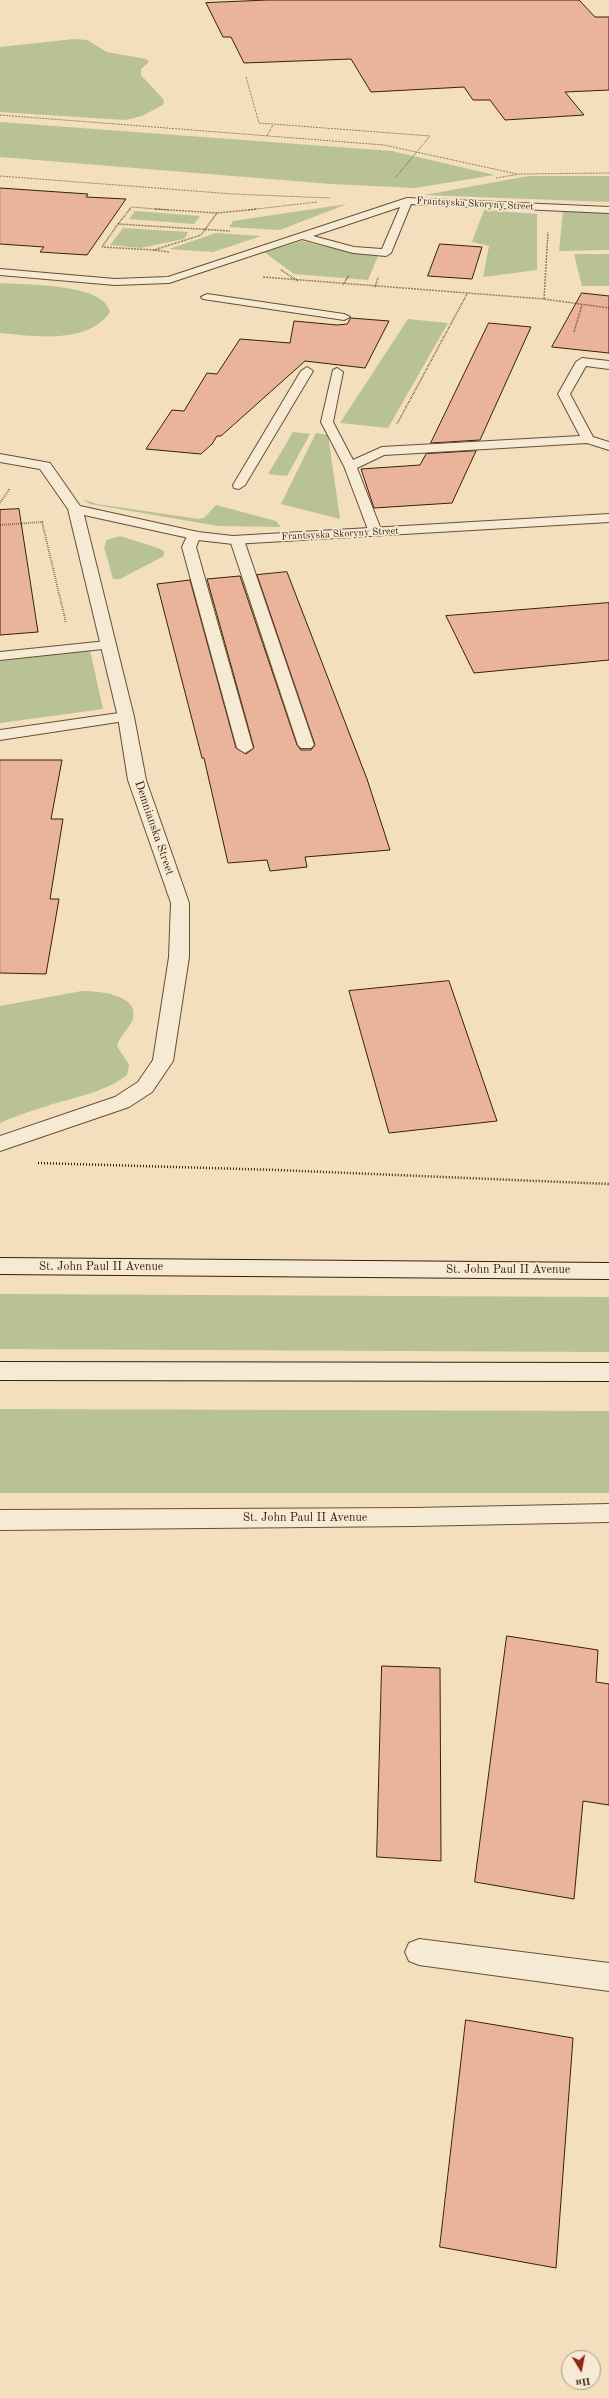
<!DOCTYPE html>
<html>
<head>
<meta charset="utf-8">
<style>
  body { margin:0 }
  #map { position:relative; width:609px; height:2398px; overflow:hidden; background:#f3dfbe; font-family:"Old Standard TT",serif }
  canvas { display:block }
  .north { position:absolute; left:561px; top:2350px; width:40px; height:40px; box-sizing:border-box; background:#f7ead5; border:1px solid #aa9a82; border-radius:50%; rotate:170deg; font-size:11px; font-weight:700; line-height:16px; text-align:center; color:#362205 }
  .north::after { content:''; display:block; margin:auto; width:14px; height:18px; background:#8f2418; clip-path:polygon(50% 0,100% 100%,50% 72%,0 100%) }
</style>
</head>
<body>
<div id="map">
<canvas width="609" height="2398"></canvas>
<div class="north">Пн</div>
</div>
<script>
const ctx = document.querySelector('canvas').getContext('2d');
ctx.lineJoin = 'round';
function fillPath(path, color) {
  ctx.fillStyle = color;
  ctx.fill(path, 'evenodd');
}
function strokePath(path, color, width, dash) {
  ctx.strokeStyle = color;
  ctx.lineWidth = width;
  ctx.lineCap = dash ? 'butt' : 'round';
  ctx.setLineDash(dash || []);
  ctx.stroke(path);
}
function drawText(font, color, halo, rows, align = 'center') {
  ctx.font = font + ' "Old Standard TT",serif';
  ctx.lineWidth = 3.5;
  ctx.setLineDash([]);
  ctx.textBaseline = 'middle';
  ctx.strokeStyle = halo;
  ctx.fillStyle = color;
  for (const [text, x, y, turn = 0] of rows) {
    ctx.save();
    ctx.translate(x, y);
    ctx.rotate((+turn || 0) * Math.PI / 180);
    ctx.textAlign = isNaN(turn) ? turn : align;
    if (halo) ctx.strokeText(text, 0, 0);
    ctx.fillText(text, 0, 0);
    ctx.restore();
  }
}
fillPath(new Path2D(`
  M74 39 87 40 107 52 146 59 149 62 141 69V75L164 100 163 105 142 116 125 120 0 112V47Z
  M0 122 392 151 495 175 415 188 331 184 0 157Z
  M529 176H609V202L424 195Z
  M347 204 280 230 229 227 233 221Z
  M484 210 537 214V270L483 277 489 246 472 242Z
  M135 211 200 216 194 224 129 219Z
  M563 211 609 213V250L559 251Z
  M123 228 188 232 184 239 140 248 110 245Z
  M216 233 261 236 213 252 169 249Z
  M302 241 352 253 378 256 368 280 294 274 264 252Z
  M574 254H609V286H582Z
  M0 283C26 285 104 283 110 312 88 345 34 336 0 333Z
  M408 319 448 323 388 428 340 423Z
  M293 432 310 434 287 476 268 474Z
  M316 433 328 435 340 519 281 504Z
  M82 499 97 504 199 519 204 518 216 505 276 521 281 527 218 526 90 504Z
  M120 536 158 548 164 551V556L120 579H113L104 547 107 540Z
  M90 650 103 709 0 723V659Z
  M82 991C97 991 140 994 133 1019 129 1029 120 1035 117 1046L129 1065 127 1075C104 1093 74 1097 47 1106 31 1111 15 1116 0 1123V1006Z
  M0 1294 609 1297V1352L0 1349Z
  M0 1409 609 1411V1493H0Z`), '#b8c294');
const building = new Path2D(`
  M268 0H579L595 17H609V90L565 92 584 115 505 120 490 100H473L464 87 371 92 351 59 244 63 231 37H223L206 3Z
  M0 188 88 194 86 197 126 199 87 255 40 252 44 247 0 244Z
  M440 244 482 247 472 279 428 276Z
  M582 293 609 296V353L552 347Z
  M351 318 389 321 365 368 305 361 221 436H217L212 444 201 454 146 449 172 410 184 411 207 373 217 374 240 339 290 343 294 321 337 325 347 324Z
  M489 323 531 327 480 440 431 443Z
  M476 451 452 503 374 508 361 469 420 465 426 454Z
  M19 509 38 632 0 635V510Z
  M287 572 367 779 390 850 305 857 307 867 270 871 267 860 228 863 204 758H202L157 584 190 580 236 748 246 754 254 748 207 579 240 576 297 745 301 750H311L315 745 257 575Z
  M609 603V660L474 673 446 616Z
  M0 760H62L51 819H63L50 899H59L46 974 0 973Z
  M449 981 497 1121 389 1133 349 991Z
  M507 1636 598 1650 596 1682 609 1684V1805L583 1801 574 1899 475 1882Z
  M382 1666 440 1668 441 1861 377 1857Z
  M466 2020 573 2038 556 2268 440 2247Z`);
fillPath(building, '#eab49a');
strokePath(building, '#362205', 1);
const service = new Path2D(`
  M407 198 609 207V213L411 204 391 253 386 256 353 253 302 239 169 283 115 285 0 275V269L115 279 168 277ZM400 207 382 249 354 247 313 236Z
  M207 294 344 314 350 317 344 320 203 299 201 297Z
  M582 358 609 361V369L586 366 570 394 593 437 609 442V450L587 443 384 455 357 468 382 532 380 535H370L344 466 321 422 333 370 337 368 343 372 333 422 353 460 382 447 580 436 558 394 576 362Z
  M307 367 313 371 245 485 239 489 234 488 233 485 301 371Z
  M194 531 201 535 196 547 253 748 245 753 237 748 182 547 189 532Z
  M237 536 244 540 314 745 311 748H301L298 745 230 540Z
  M107 641 112 642 114 645 112 648 0 660V652Z
  M126 712 134 717 131 720 0 740V730Z
  M609 1504V1522L414 1526 0 1530V1510L414 1508Z
  M419 1939 609 1963V1991L419 1965 409 1961 405 1952 409 1943Z`);
const minor = new Path2D(`
  M0 454 50 463 80 506 198 532 233 536 609 514V522L233 544 198 540 84 515 134 717 146 780 189 903V957L173 1061 152 1092 129 1107 0 1151V1136L115 1097 138 1082 153 1060 169 957 171 903 128 780 118 717 68 509 40 469 0 462Z`);
const secondary = new Path2D(`
  M0 1258 609 1263V1279L0 1274Z
  M0 1362 609 1363V1381L0 1380Z`);
strokePath(service, '#655133', 2);
strokePath(minor, '#655133', 2);
strokePath(secondary, '#362205', 2);
strokePath(new Path2D(`
  M246 77 259 123 430 136 396 177
  M0 115 384 145 517 174
  M267 136 273 125
  M0 176 233 194 330 198
  M496 178 520 174 609 173
  M129 210 131 207 169 210
  M248 210 317 202`), '#362205', 1, [0.5, 1]);
strokePath(new Path2D(`
  M130 209 118 224 230 231
  M155 209 217 213
  M118 224 102 247 154 250
  M169 252 154 250 201 235 217 213 257 209
  M281 270 298 281
  M263 277 544 299 609 308
  M343 285 349 275
  M375 287 378 278
  M544 299 548 232
  M574 332 582 305
  M397 424 467 294`), '#362205', 1.5, [0.5, 1]);
strokePath(new Path2D(`
  M0 503 10 488
  M0 525 42 522 66 623`), '#362205', 2, [0.5, 1.5]);
strokePath(new Path2D(`
  M38 1163 278 1170 609 1184`), '#362205', 2.5, [1, 2]);
fillPath(service, '#f7ead5');
fillPath(minor, '#f7ead5');
fillPath(secondary, '#f7ead5');
drawText('10px', '#362205', '#f7ead5', [
  ["Frantsyska Skoryny Street",475,204,3],
  ["Frantsyska Skoryny Street",340,534,-3]
]);
drawText('12px', '#362205', '#f7ead5', [
  ["Demnianska Street",154,828,71],
  ["St. John Paul II Avenue",101,1267],
  ["St. John Paul II Avenue",508,1270],
  ["St. John Paul II Avenue",305,1518]
]);
</script>
</body>
</html>
